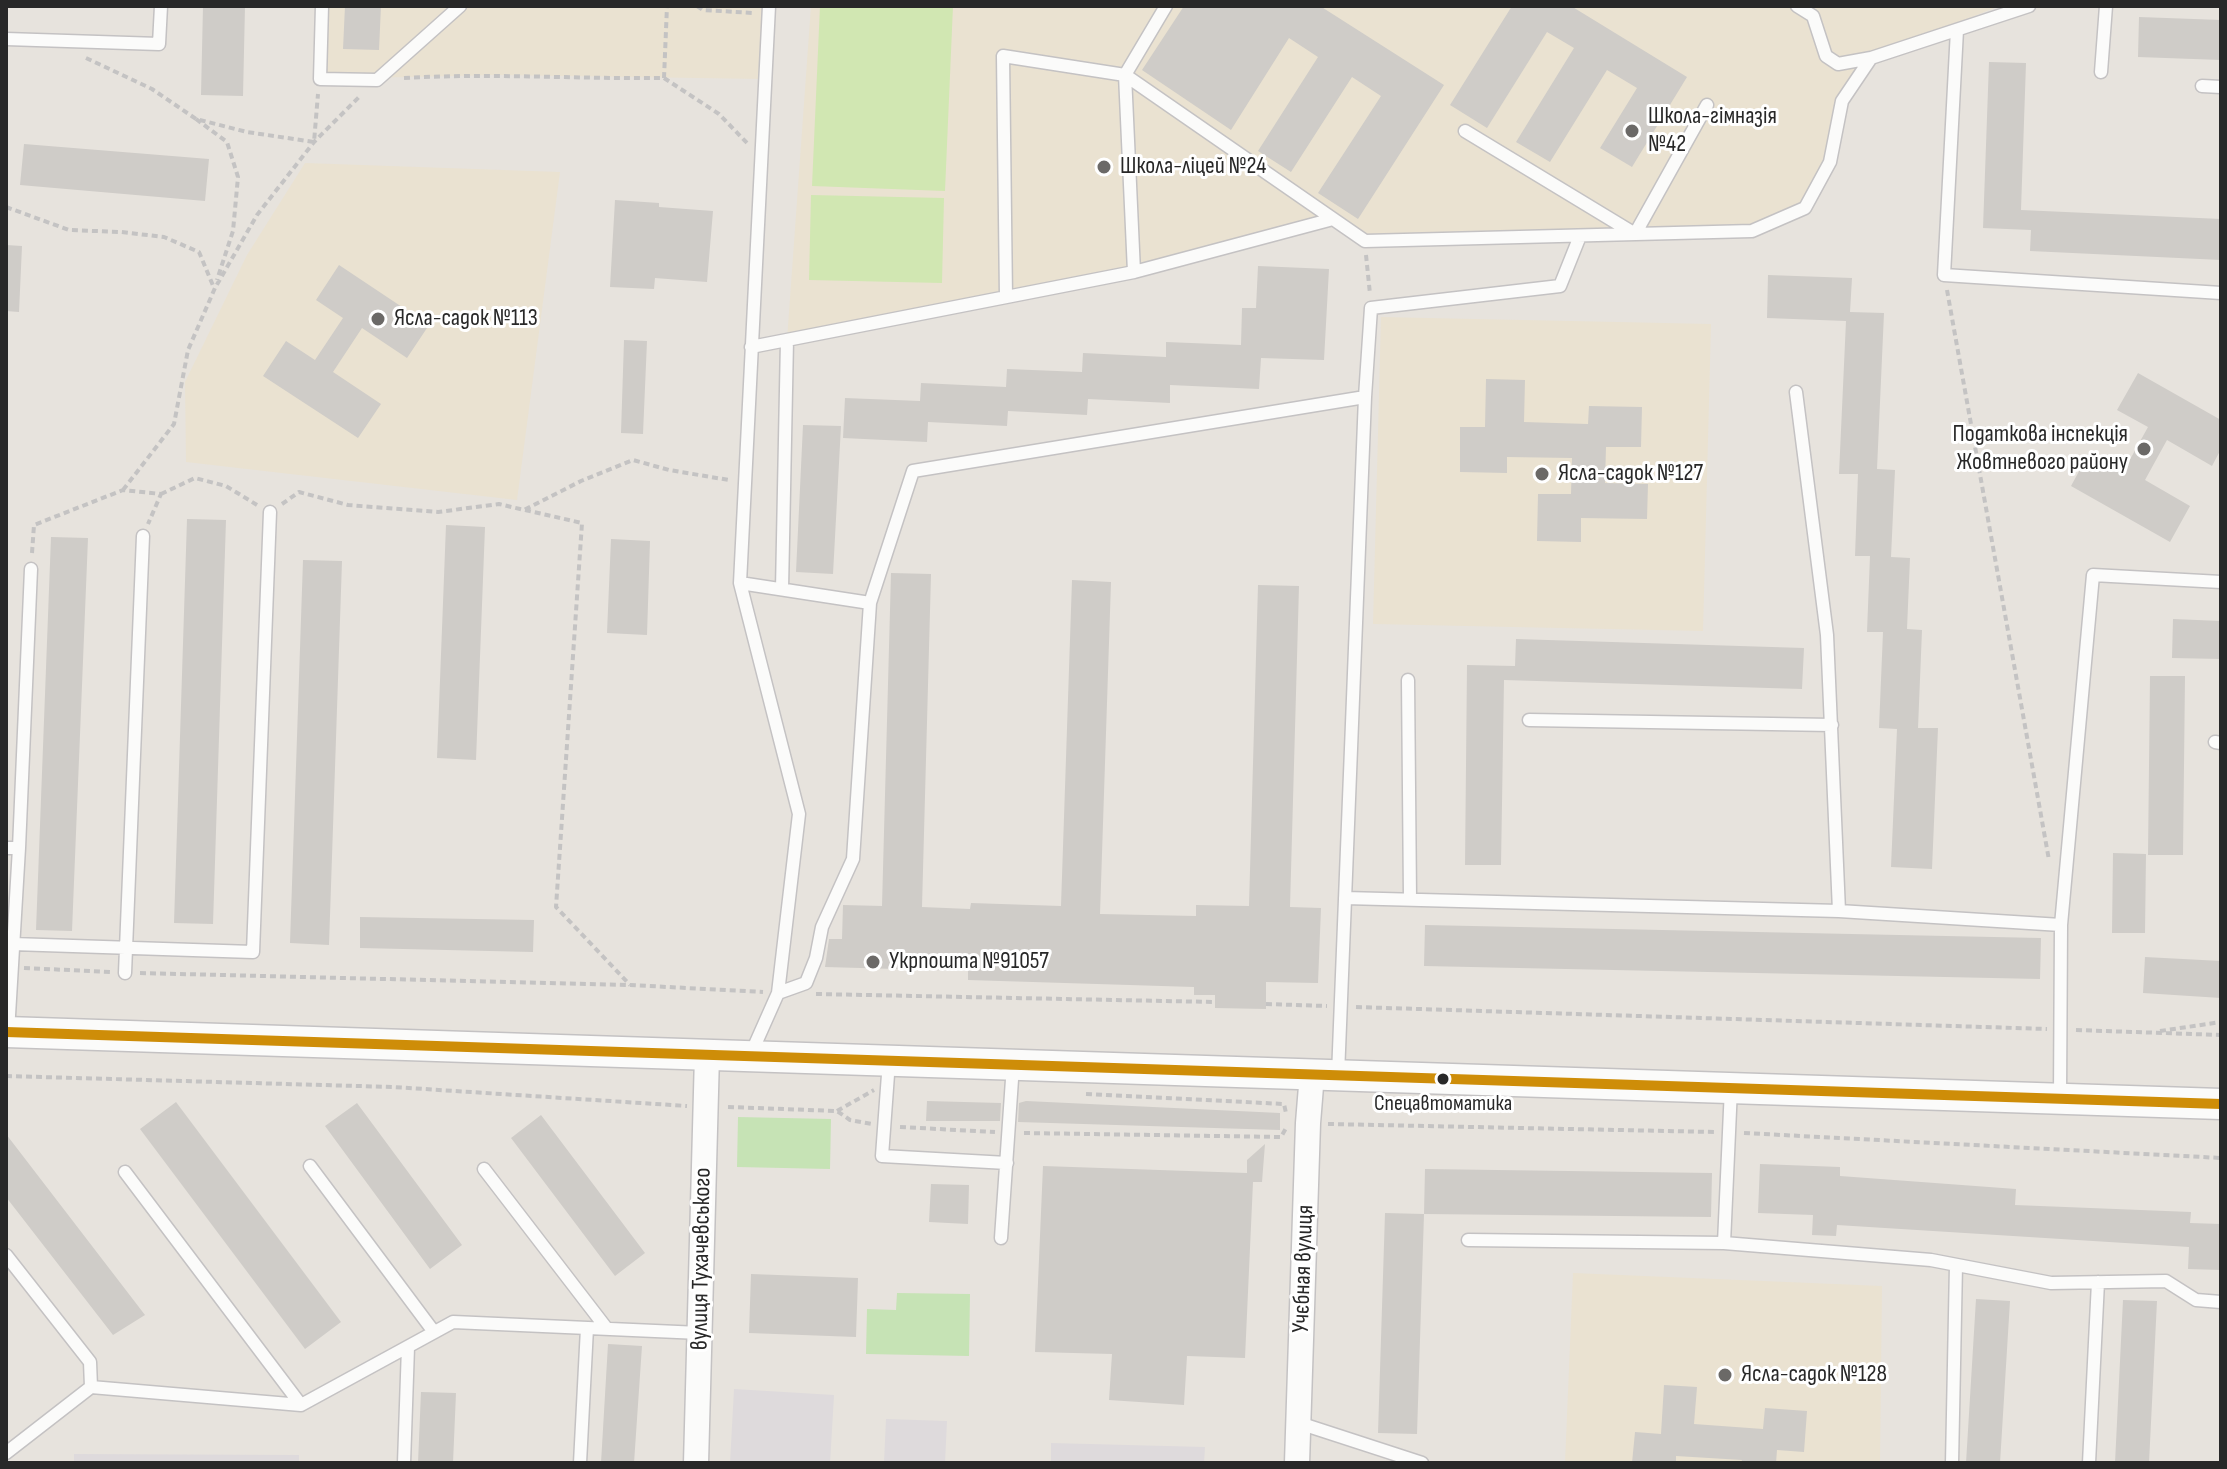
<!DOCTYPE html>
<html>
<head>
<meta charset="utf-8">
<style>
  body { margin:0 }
  #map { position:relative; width:2227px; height:1469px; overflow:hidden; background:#e7e3dd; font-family:"Sofia Sans Condensed",sans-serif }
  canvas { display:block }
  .frame { position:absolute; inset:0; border:8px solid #282828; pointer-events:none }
</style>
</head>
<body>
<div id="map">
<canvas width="2227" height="1469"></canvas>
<div class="frame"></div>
</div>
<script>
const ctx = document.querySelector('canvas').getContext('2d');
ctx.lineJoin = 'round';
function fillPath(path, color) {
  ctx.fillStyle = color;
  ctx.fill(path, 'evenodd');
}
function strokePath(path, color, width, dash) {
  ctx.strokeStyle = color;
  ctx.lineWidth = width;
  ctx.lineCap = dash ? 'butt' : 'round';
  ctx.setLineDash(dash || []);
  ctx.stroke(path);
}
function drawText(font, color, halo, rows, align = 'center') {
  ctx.font = font + ' "Sofia Sans Condensed",sans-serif';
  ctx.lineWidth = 6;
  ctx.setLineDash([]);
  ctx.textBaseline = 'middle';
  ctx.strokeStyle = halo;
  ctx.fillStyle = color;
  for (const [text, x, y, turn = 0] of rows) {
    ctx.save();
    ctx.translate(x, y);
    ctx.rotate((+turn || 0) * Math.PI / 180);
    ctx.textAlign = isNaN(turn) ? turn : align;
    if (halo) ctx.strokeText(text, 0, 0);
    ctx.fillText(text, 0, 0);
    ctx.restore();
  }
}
fillPath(new Path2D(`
  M734 1389 834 1395 830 1463H730Z
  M886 1419 947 1421 945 1463H884Z
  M1051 1443 1205 1447 1204 1463H1051Z
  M74 1454 299 1455V1463H74Z`), '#dedadc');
fillPath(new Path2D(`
  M322 6H769L765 79 497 75 320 79Z
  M811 6H1999L1871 58 1842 101 1830 162 1805 208 1752 231 1365 241 1333 219 1134 272 787 340Z
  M305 163 560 172 517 500 186 462 185 382 247 255Z
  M1381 317 1711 324 1703 631 1373 624Z
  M1573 1273 1882 1286 1880 1463H1565Z`), '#eae2d1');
fillPath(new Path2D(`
  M738 1117 831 1119 830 1169 737 1167Z
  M897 1293 970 1294 969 1356 866 1354 867 1309 896 1310Z`), '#c6e3b5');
fillPath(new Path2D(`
  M820 6H953L945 191 812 186Z
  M811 195 944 198 942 283 809 280Z`), '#d1e7b2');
fillPath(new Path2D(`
  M203 6H245L243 96 201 95Z
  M345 6H381L379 50 343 49Z
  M1184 6H1320L1444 85 1358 219 1318 193 1381 96 1352 77 1291 172 1258 151 1318 57 1289 38 1231 130 1142 70Z
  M1512 6H1571L1687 77 1632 167 1600 148 1637 88 1607 70 1550 162 1516 142 1574 48 1547 32 1487 128 1450 105Z
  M2139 17 2221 20V60L2138 57Z
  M1989 62 2026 63 2021 210 2221 219V260L2030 251 2031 230 1983 228Z
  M24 144 209 159 205 201 20 185Z
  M615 200 659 203V207L713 211 707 282 655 278 654 289 610 287Z
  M6 245 22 246 19 312 6 311Z
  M339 265 429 325 407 358 362 328 333 372 381 404 358 438 263 376 286 341 315 360 343 318 316 300Z
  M1258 266 1329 269 1324 360 1261 358 1259 389 1170 385V403L1088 399 1087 415 1008 411 1007 426 928 422 927 442 843 438 845 398 920 401 921 383 1006 387 1007 369 1082 372 1083 353 1166 357V342L1241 345 1242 308H1256Z
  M1768 275 1852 278 1850 312 1884 313 1877 469 1895 470 1891 557 1910 558 1907 629 1922 630 1918 728H1938L1932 869 1891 867 1897 729 1879 728 1883 632H1867L1870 556H1855L1858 474H1839L1846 321 1767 318Z
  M624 340 647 341 643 434 621 433Z
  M2138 373 2221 420V449L2212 466 2167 440 2145 480 2190 506 2170 542 2071 486 2089 453 2123 472 2148 427 2117 410Z
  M1486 379 1525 380 1524 422 1588 424 1589 406 1642 407 1641 447H1606L1605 483 1648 484 1647 519 1581 518V542L1537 541 1538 494H1571L1572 458 1507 457V473L1460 472V427H1485Z
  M803 425 841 426 833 574 796 572Z
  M187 519 226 520 213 924 174 923Z
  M446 525 485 527 476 760 437 758Z
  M51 537 88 538 72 931 36 930Z
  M611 539 650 541 647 635 607 633Z
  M303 560 342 561 329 945 290 943Z
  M891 573 931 574 922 907 970 909 971 903 1061 906 1072 580 1111 582 1100 914 1196 916V905L1249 906 1258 585 1299 586 1290 907 1321 908 1318 983 1266 982V1009L1215 1008V995H1194V987L968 980V971L825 967 829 939H842L843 905 882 906Z
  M2173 619 2221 621V659L2172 658Z
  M1516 639 1804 648 1802 689 1504 680 1501 865H1465L1467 665 1515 666Z
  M2150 676H2185L2183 855H2148Z
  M2113 853 2146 854 2145 933H2112Z
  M360 917 534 920 533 952 360 948Z
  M1425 925 2041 938 2040 979 1424 966Z
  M2145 957 2221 961V998L2143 993Z
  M927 1101 1001 1103 1000 1121H926Z
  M1026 1101 1280 1113V1130L1018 1122 1019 1103Z
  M176 1102 341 1322 305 1349 140 1129Z
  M357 1103 462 1245 430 1269 325 1126Z
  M541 1115 645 1253 615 1276 511 1138Z
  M6 1134 145 1315 113 1335 6 1197Z
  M1265 1144 1262 1182H1253L1245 1358 1187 1356 1184 1405 1109 1400 1112 1354 1035 1352 1043 1166 1247 1173V1160Z
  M1760 1164 1840 1167V1176L2016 1189 2015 1205 2191 1212 2190 1223 2221 1224V1270L2188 1269 2189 1247 1837 1225 1836 1236 1812 1235 1813 1215 1758 1213Z
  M1425 1169 1712 1173 1711 1217 1424 1214Z
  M931 1184 969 1185 968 1224 929 1222Z
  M1385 1213 1424 1214 1417 1434 1378 1433Z
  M751 1274 858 1278 856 1337 749 1333Z
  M1976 1299 2010 1301 2000 1463H1966Z
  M2123 1300 2157 1301 2149 1463H2115Z
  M608 1344 642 1346 634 1463H601Z
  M1664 1385 1697 1387 1694 1424 1763 1429 1765 1408 1807 1411 1804 1452 1777 1450 1776 1463H1741L1742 1460 1676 1456V1463H1632L1635 1432 1661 1434Z
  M421 1392 456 1393 453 1463H418Z`), '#cfccc8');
const service = new Path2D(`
  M322 6 320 79 377 80 460 6
  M1166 6 1125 75 1365 241 1752 231 1805 208 1830 162 1842 101 1871 58 2029 6
  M1797 6 1813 16 1826 56 1838 64 1871 58
  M1957 30 1944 275 2221 293
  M6 39 159 44 161 6
  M2101 72 2106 6
  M2202 86 2221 87
  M1465 131 1635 234 1707 105
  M1134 272 1333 219
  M751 347 1134 272 1125 75 1003 56 1006 297
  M1796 392 1827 635 1839 911
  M1365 397 1371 308 1560 286 1580 236
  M740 583 870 603
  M782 589 787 340
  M1408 680 1410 898
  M1529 720 1832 725
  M2215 742 2221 743
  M6 848H19L31 569
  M1345 898 1839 911 2061 925 2060 1097
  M2061 925 2093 575 2221 582
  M13 944 253 952 270 512
  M125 973 143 536
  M778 993 806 983 816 958 822 927 853 859 870 603 913 471 1365 397 1338 1075
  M8 1032 19 848
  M750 1056 778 993 799 814 740 583 769 6
  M889 1061 882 1156 1007 1163
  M310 1166 434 1332
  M484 1169 607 1329
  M125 1172 301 1405
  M1001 1238 1013 1065
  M1468 1240 1724 1243 1731 1088
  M1724 1243 1931 1260 2051 1283 2166 1281 2196 1300 2221 1302
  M6 1255 90 1362 91 1387
  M1299 1423 1422 1463
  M6 1453 91 1387 301 1405 453 1322 700 1333
  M404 1463 408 1347
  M580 1463 587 1328
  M1952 1463 1956 1265
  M2089 1463 2098 1282`);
const minor = new Path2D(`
  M696 1463 707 1055
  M1297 1463 1308 1123 1312 1074`);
const tertiary = new Path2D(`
  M6 1032 2221 1104`);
strokePath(service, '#c4c2c3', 15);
strokePath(minor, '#c4c2c3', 27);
strokePath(tertiary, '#c4c2c3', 33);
strokePath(new Path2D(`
  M697 6 703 10 753 13
  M86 58 152 89 196 119 247 132 314 142 318 94
  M404 78C490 73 577 79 664 78L667 6
  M664 78 719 114 747 143
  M196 119 227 142 238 177 233 231 217 280
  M6 207 69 230 121 232 164 237 199 252 214 288
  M1366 255 1370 294
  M1947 290 2049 860
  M123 490 174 424 188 350 215 288 257 215 314 142 361 95
  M161 494 195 478 226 486 257 505
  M282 504 299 492 348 505 438 512 499 504 524 510 581 481 633 460 669 470 729 480
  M525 510 582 523 556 907 630 985
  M32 553 34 525 123 490 161 494 148 524
  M24 968 112 972
  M140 973 630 985 763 992
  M816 994 1215 1002
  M1266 1004 1327 1006
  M1356 1007 2047 1029
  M2076 1030 2221 1035
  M2160 1031 2221 1022
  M6 1076 393 1087 687 1106
  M1086 1094 1284 1104 1286 1113
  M728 1107 837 1111 850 1120 872 1124
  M837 1111 874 1090
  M1328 1124 1715 1132
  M900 1127 995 1132
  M1024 1133 1281 1137 1286 1128
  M1744 1133 2221 1158`), '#c4c3c3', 4, [6, 4]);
strokePath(service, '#fbfbfa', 12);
strokePath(minor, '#fbfbfa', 24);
strokePath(tertiary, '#fbfbfa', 30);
strokePath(new Path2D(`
  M6 1032 2221 1104`), '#ce8d08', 10);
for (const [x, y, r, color] of [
  [1632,131,8,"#6b6967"],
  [1104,167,8,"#6b6967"],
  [378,319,8,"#6b6967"],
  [2144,449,8,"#6b6967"],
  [1542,474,8,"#6b6967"],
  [873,962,8,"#6b6967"],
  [1443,1079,7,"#282828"],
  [1725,1375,8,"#6b6967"]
]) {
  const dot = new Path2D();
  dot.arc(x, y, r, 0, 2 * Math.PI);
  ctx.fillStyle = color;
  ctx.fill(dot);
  strokePath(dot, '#fff', 3);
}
drawText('22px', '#282828', '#fff', [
  ["Спецавтоматика",1443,1104]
]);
drawText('24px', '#282828', '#fff', [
  ["Школа-гімназія",1648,117],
  ["№42",1648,145],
  ["Школа-ліцей №24",1120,167],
  ["Ясла-садок №113",394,319],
  ["Податкова інспекція",2128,435,"right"],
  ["Жовтневого району",2128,463,"right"],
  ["Ясла-садок №127",1558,474],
  ["Укрпошта №91057",889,962],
  ["Ясла-садок №128",1741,1375]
], 'left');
drawText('24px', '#282828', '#fff', [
  ["вулиця Тухачевського",702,1259,-89],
  ["Учєбная вулиця",1304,1269,-88]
]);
</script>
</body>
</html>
